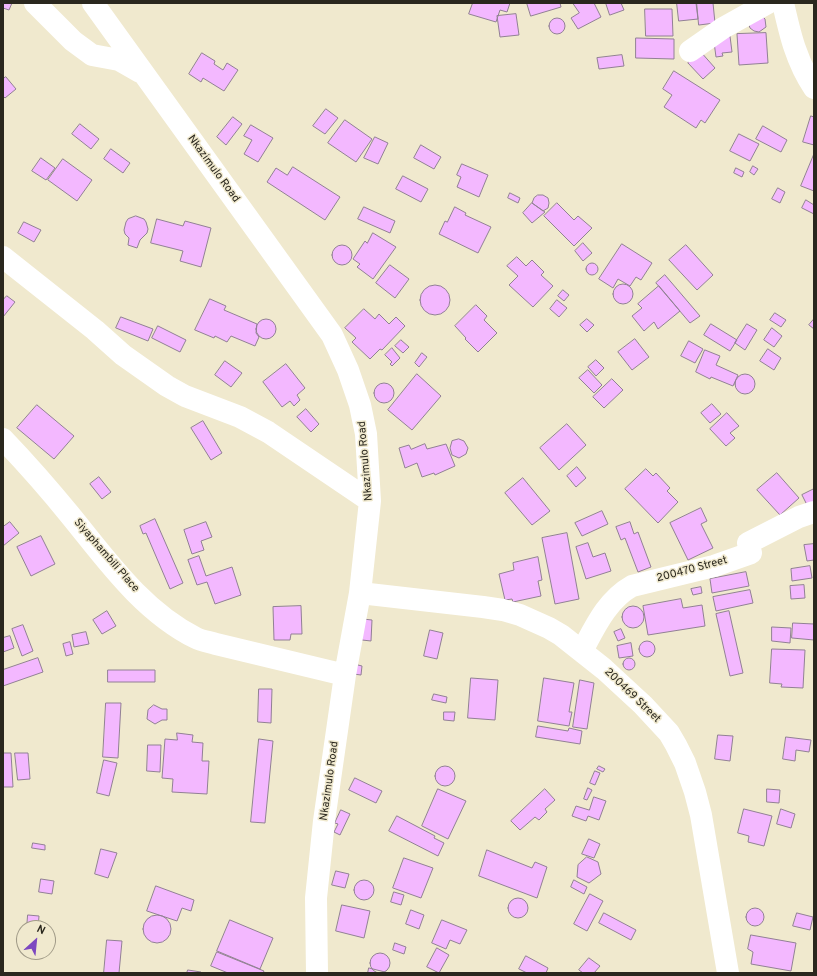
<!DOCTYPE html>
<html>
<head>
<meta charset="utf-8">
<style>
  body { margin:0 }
  #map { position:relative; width:817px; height:976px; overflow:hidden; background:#f0e9ce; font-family:Overpass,sans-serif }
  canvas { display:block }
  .frame { position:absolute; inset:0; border:4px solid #2a271e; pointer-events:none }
  .north { position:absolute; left:16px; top:920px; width:40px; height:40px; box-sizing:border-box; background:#f0e9ce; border:1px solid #a19b88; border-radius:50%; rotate:27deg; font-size:11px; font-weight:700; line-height:16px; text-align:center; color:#2a271e }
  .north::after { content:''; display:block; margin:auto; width:14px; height:18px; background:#7d48c0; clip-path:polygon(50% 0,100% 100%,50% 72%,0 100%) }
</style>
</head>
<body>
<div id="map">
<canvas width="817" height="976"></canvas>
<div class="frame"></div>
<div class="north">N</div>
</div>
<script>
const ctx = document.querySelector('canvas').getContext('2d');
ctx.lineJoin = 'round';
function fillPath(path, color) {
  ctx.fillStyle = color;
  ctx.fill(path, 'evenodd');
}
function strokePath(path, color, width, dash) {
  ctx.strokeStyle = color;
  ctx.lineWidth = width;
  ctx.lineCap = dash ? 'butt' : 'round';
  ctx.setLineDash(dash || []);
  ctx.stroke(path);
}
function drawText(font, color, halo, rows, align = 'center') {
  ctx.font = font + ' Overpass,sans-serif';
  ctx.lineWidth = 3;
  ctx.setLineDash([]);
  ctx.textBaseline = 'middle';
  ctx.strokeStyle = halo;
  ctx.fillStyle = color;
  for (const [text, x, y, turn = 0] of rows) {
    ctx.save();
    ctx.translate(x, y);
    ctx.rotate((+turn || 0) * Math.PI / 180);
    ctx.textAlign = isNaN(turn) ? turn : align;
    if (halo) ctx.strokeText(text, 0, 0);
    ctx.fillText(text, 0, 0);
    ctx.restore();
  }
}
const building = new Path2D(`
  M3 3H12L9 10 3 8Z
  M473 3H510L507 12 500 10 496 22 469 14Z
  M527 3H560L561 7 531 16Z
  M573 3H594L601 17 578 29 571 18 579 13Z
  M606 3H621L624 10 610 15Z
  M677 3H696L698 19 679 21Z
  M697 3H713L715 23 699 25Z
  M645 9H672L673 36H646Z
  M516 14 519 35 500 37 497 16Z
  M761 15 765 19 766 27 759 32 754 31 750 28 749 25Z
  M549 26a8 8 0 1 1 16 0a8 8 0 1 1-16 0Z
  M766 33 768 63 739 65 737 34Z
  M730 36 732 52 722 53 723 56 716 57 714 42Z
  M636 38 674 39V59L636 58Z
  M700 51 715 68 703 79 688 63Z
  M202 53 215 61 214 64 223 70 227 63 238 70 224 91 203 78 201 82 189 74Z
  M622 55 624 66 599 69 597 58Z
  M674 71 720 100 705 123 701 120 696 128 664 107 672 95 663 89Z
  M6 77 16 89 5 98 3 96V79Z
  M326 109 338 118 325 134 313 126Z
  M811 116 814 117V145L803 142Z
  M233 117 242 124 226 145 217 137Z
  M345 120 372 139 356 162 328 143Z
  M80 124 99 139 91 149 72 134Z
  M251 125 273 138 258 162 244 154 252 140 244 136Z
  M763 126 787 140 781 152 756 139Z
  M739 134 759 144 750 161 730 151Z
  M375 137 388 143 378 164 364 158Z
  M421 145 441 157 434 169 414 158Z
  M111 149 130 163 123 173 104 159Z
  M814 154V191L801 186Z
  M41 158 55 168 46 180 32 171Z
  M63 159 92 180 77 201 48 180Z
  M462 164 488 175 479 197 457 187 461 177 457 175Z
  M753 166 758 169 754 175 750 172Z
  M293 167 340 197 325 220 267 182 276 168 287 175Z
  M736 168 744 172 742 177 734 173Z
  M403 176 428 189 421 202 396 189Z
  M778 188 785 192 780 203 772 199Z
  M510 193 520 198 518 203 508 198Z
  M538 195H543L548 198 549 203 548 208 543 211 532 203 534 198Z
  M806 200 814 205V214L802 208Z
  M532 203 545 212 532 223 523 213Z
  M557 203 574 220 578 216 592 228 574 246 544 216Z
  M364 207 395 221 390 233 358 219Z
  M455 207 466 213 465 215 491 227 478 253 439 234 445 221 447 222Z
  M136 216 144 219 146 222 148 229 147 233 140 240 137 248 128 245 129 238 125 234 124 230 126 222 128 219Z
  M157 219 183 226 185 221 211 228 201 267 180 261 183 251 151 243Z
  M24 222 41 230 34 242 18 233Z
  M373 233 396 247 373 279 357 267 360 264 353 259 365 241 367 243Z
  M583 243 592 253 583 261 575 251Z
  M622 244 652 263 641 280 636 277 630 286 618 279 613 288 599 279Z
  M332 255a10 10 0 1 1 20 0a10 10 0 1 1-20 0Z
  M686 245 713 275 697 290 669 260Z
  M517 257 526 266 532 260 544 272 541 275 553 286 533 307 509 285 518 276 507 266Z
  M586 269a6 6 0 1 1 12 0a6 6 0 1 1-12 0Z
  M390 265 409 279 395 298 376 283Z
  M665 275 700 316 690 323 656 283Z
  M613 294a10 10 0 1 1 20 0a10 10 0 1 1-20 0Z
  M420 300a15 15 0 1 1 30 0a15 15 0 1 1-30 0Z
  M659 286 680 311 658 329 654 322 644 331 632 316 642 308 638 304Z
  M563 290 569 295 564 301 558 296Z
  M7 296 15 302 3 317V300Z
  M210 299 226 306 224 310 257 324 256 333 259 337 255 346 231 336 227 342 215 336 214 338 195 330Z
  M557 300 567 308 559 317 550 309Z
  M476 305 487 316 484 320 497 333 478 352 465 339 466 338 455 326Z
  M364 309 375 319 379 314 389 324 396 317 405 326 382 350 380 349 370 359 352 342 356 338 345 328Z
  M775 313 786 320 781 327 770 320Z
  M121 317 153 329 148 341 116 328Z
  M256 329a10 10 0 1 1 20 0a10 10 0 1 1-20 0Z
  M587 319 594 325 587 332 580 325Z
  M814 319V329L809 325Z
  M711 324 737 340 730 351 704 335Z
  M747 324 757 330 745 350 735 343Z
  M158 326 186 340 180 352 152 338Z
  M772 328 782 336 774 347 764 340Z
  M635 339 649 357 632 370 618 352Z
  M401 340 409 347 403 353 395 346Z
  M689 341 703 349 695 363 681 356Z
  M392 348 400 358 392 366 390 364 392 362 385 355Z
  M768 349 781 358 774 370 760 361Z
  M705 350 720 356 716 365 738 375 733 386 711 377 710 379 696 372Z
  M422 353 427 357 419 367 415 363Z
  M596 360 604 368 596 376 588 367Z
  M225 361 242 373 231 387 215 375Z
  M286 364 305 388 297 395 300 400 294 406 290 401 282 407 263 382Z
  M588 370 602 385 594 393 579 378Z
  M735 384a10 10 0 1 1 20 0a10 10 0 1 1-20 0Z
  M417 374 441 396 412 430 388 410Z
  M612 379 623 390 604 408 593 397Z
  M374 393a10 10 0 1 1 20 0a10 10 0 1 1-20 0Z
  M712 404 721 414 710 423 701 413Z
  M37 405 74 436 54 459 17 428Z
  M306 409 319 424 311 432 297 417Z
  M727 413 739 426 730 433 735 438 726 446 710 429Z
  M203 421 222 453 211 460 191 428Z
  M567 424 586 445 559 470 540 448Z
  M459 439 464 441 468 448 466 454 459 458 452 455 450 448 452 441Z
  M425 444 427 449 446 444 455 466 435 475 434 473 422 477 417 463 405 468 399 448 409 445 411 449Z
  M577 467 586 478 576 487 567 476Z
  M646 469 653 476 656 473 670 488 667 491 678 502 658 523 625 489Z
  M777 473 799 498 780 515 757 490Z
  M99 477 111 492 102 499 90 484Z
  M523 478 550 511 532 525 505 493Z
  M814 489V502L807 505 802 495Z
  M701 508 707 521 701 524 713 548 688 560 670 523Z
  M602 511 608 524 582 536 575 523Z
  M155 519 183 583 170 589 146 533 143 534 140 526Z
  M10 522 19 533 3 546V527Z
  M206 522 212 537 201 541 204 550 192 554 184 530Z
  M630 522 634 534 638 532 651 567 638 572 625 538 621 540 616 527Z
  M567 533 579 599 555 604 542 538Z
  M41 536 55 564 31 576 17 547Z
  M588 543 593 557 605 553 611 571 586 579 576 547Z
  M814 544V560L807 561 804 545Z
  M199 556 206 576 232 567 241 595 215 604 207 582 197 585 188 560Z
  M538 557 542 580 538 581 541 596 513 602 512 599 505 600 499 574 514 570 513 563Z
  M810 566 812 578 792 581 791 569Z
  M746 572 749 586 712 593 710 579Z
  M804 585 805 598 791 599 790 586Z
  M701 587 702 593 693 595 691 589Z
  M750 590 753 603 716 611 713 597Z
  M681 599 683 608 702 605 705 626 648 635 643 606Z
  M301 606 302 634H291L290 640H274L273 607Z
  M622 617a11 11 0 1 1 22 0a11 11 0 1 1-22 0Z
  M107 611 116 626 102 634 93 620Z
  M729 611 743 673 730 676 716 614Z
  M363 619 372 620 371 641 362 640Z
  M793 623 814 624V640L792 638Z
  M23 625 33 651 22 656 12 629Z
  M772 627 791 628 790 643 772 641Z
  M621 629 625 638 618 641 614 632Z
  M430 630 443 633 437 659 424 656Z
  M86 632 89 644 74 647 72 635Z
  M10 636 14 648 3 652V638Z
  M639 649a8 8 0 1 1 16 0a8 8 0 1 1-16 0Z
  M70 642 73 654 66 656 63 644Z
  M631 643 633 656 619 658 617 646Z
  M772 649 805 650 803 688 781 687 782 684 770 683Z
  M623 664a6 6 0 1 1 12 0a6 6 0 1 1-12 0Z
  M38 658 43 672 3 686V670Z
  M354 664 362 666 361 675 353 674Z
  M108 670H155V682H108Z
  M471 678 498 680 495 720 468 718Z
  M544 678 574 683 569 712H572L569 726 538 721Z
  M580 680 594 683 587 729 573 727Z
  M259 689H272L271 723 258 722Z
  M434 694 447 697 446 703 432 700Z
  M106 703H121L118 758 103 757Z
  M154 705 162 709H167V720H162L155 724 147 719 148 710Z
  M444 712H455L454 721 444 720Z
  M538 726 568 731 569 728 582 731 580 744 536 737Z
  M177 733 193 735 192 742 203 743 202 761H209L207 794 172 792 173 779 162 778 165 739 177 740Z
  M718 735 733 736 730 761 715 759Z
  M786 737 811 740 809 752 796 750 795 761 783 759Z
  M259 739 273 741 265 823 251 822Z
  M148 745H161L160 772 147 771Z
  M3 753H11L13 787H3Z
  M15 753H28L30 779 18 780Z
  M104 760 117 763 109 796 97 793Z
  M435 776a10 10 0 1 1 20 0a10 10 0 1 1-20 0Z
  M599 766 605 769 603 772 597 769Z
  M595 771 600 773 595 785 590 783Z
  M355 778 382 791 376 803 349 790Z
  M588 788 592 790 587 800 584 799Z
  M438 789 466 801 448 839 422 826Z
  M545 789 555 800 545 809 547 812 539 820 535 817 520 830 511 821Z
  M767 789 780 790 779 803 767 802Z
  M594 797 606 801 599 820 588 816 586 821 572 816 576 806 589 810Z
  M744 809 772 816 764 846 748 842 749 836 738 833Z
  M781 809 795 814 791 828 777 824Z
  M341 810 350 814 340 835 334 832 338 824 335 823Z
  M397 816 435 836 434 838 444 843 438 856 389 831Z
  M589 839 600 844 594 858 582 854Z
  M33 843 45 845V850L32 848Z
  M101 849 117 853 108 878 95 874Z
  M487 850 532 868 535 862 547 867 537 898 479 876Z
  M587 857 598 862 601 874 589 883 577 877 578 865Z
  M404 858 433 868 421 898 393 888Z
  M336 871 349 874 345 888 332 885Z
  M41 879 54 881 52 894 39 892Z
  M354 890a10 10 0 1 1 20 0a10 10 0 1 1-20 0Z
  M574 880 587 887 584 894 571 887Z
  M156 886 194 900 191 911 182 908 177 921 147 911Z
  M394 892 404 895 401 905 391 902Z
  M590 894 603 901 587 931 574 924Z
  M508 908a10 10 0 1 1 20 0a10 10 0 1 1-20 0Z
  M342 905 370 911 364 938 336 931Z
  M746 917a9 9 0 1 1 18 0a9 9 0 1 1-18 0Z
  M411 910 424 915 419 929 406 924Z
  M604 913 636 930 631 940 599 923Z
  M797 913 813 917 810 930 793 926Z
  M143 929a14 14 0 1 1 28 0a14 14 0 1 1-28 0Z
  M28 915 39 916 38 928H27Z
  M230 920 273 938 260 969 217 951Z
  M442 920 467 930 460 944 450 940 446 949 432 943Z
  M751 935 796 943 791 971 751 964 753 952 748 949Z
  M107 940 122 941 119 973H104Z
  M395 943 406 947 404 954 393 950Z
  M437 948 449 955 439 973 427 967Z
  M217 952 264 971 263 973H228L211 966Z
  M370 963a10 10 0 1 1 20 0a10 10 0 1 1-20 0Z
  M526 956 548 968 546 973H527L519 969Z
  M589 958 600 966 594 973H583L579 970Z
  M369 968 389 973H368Z
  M188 970 201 972V973H187Z`);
fillPath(building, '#f3b8ff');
strokePath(building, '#918094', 1);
strokePath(new Path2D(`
  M35 3 73 41 92 55 119 60 140 72
  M93 3 332 335 348 370 360 405 366 434 370 501 360 593 345 675 324 821 316 898 317 973
  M783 3C790 34 796 61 814 88
  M690 51 723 28 768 3
  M3 257 95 330 123 355 167 386 185 396 240 417 268 432 370 501
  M3 439C26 463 48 488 70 515 106 559 142 611 196 638 202 641 210 642 216 644L345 675
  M360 593 483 607 503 610 520 615 549 628 561 635 604 669 643 705 669 733 676 745 685 763 695 792 701 815 728 973
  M582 651C595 627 607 600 632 586L714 566 751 553 748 543 799 517 814 512`), '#fff', 22);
drawText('11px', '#2a271e', '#f0e9ce', [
  ["Nkazimulo Road",213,169,54],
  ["Nkazimulo Road",366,461,-95],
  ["Siyaphambili Place",106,556,49],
  ["200470 Street",692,570,-15],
  ["200469 Street",632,696,44],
  ["Nkazimulo Road",330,781,-82]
]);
</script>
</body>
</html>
